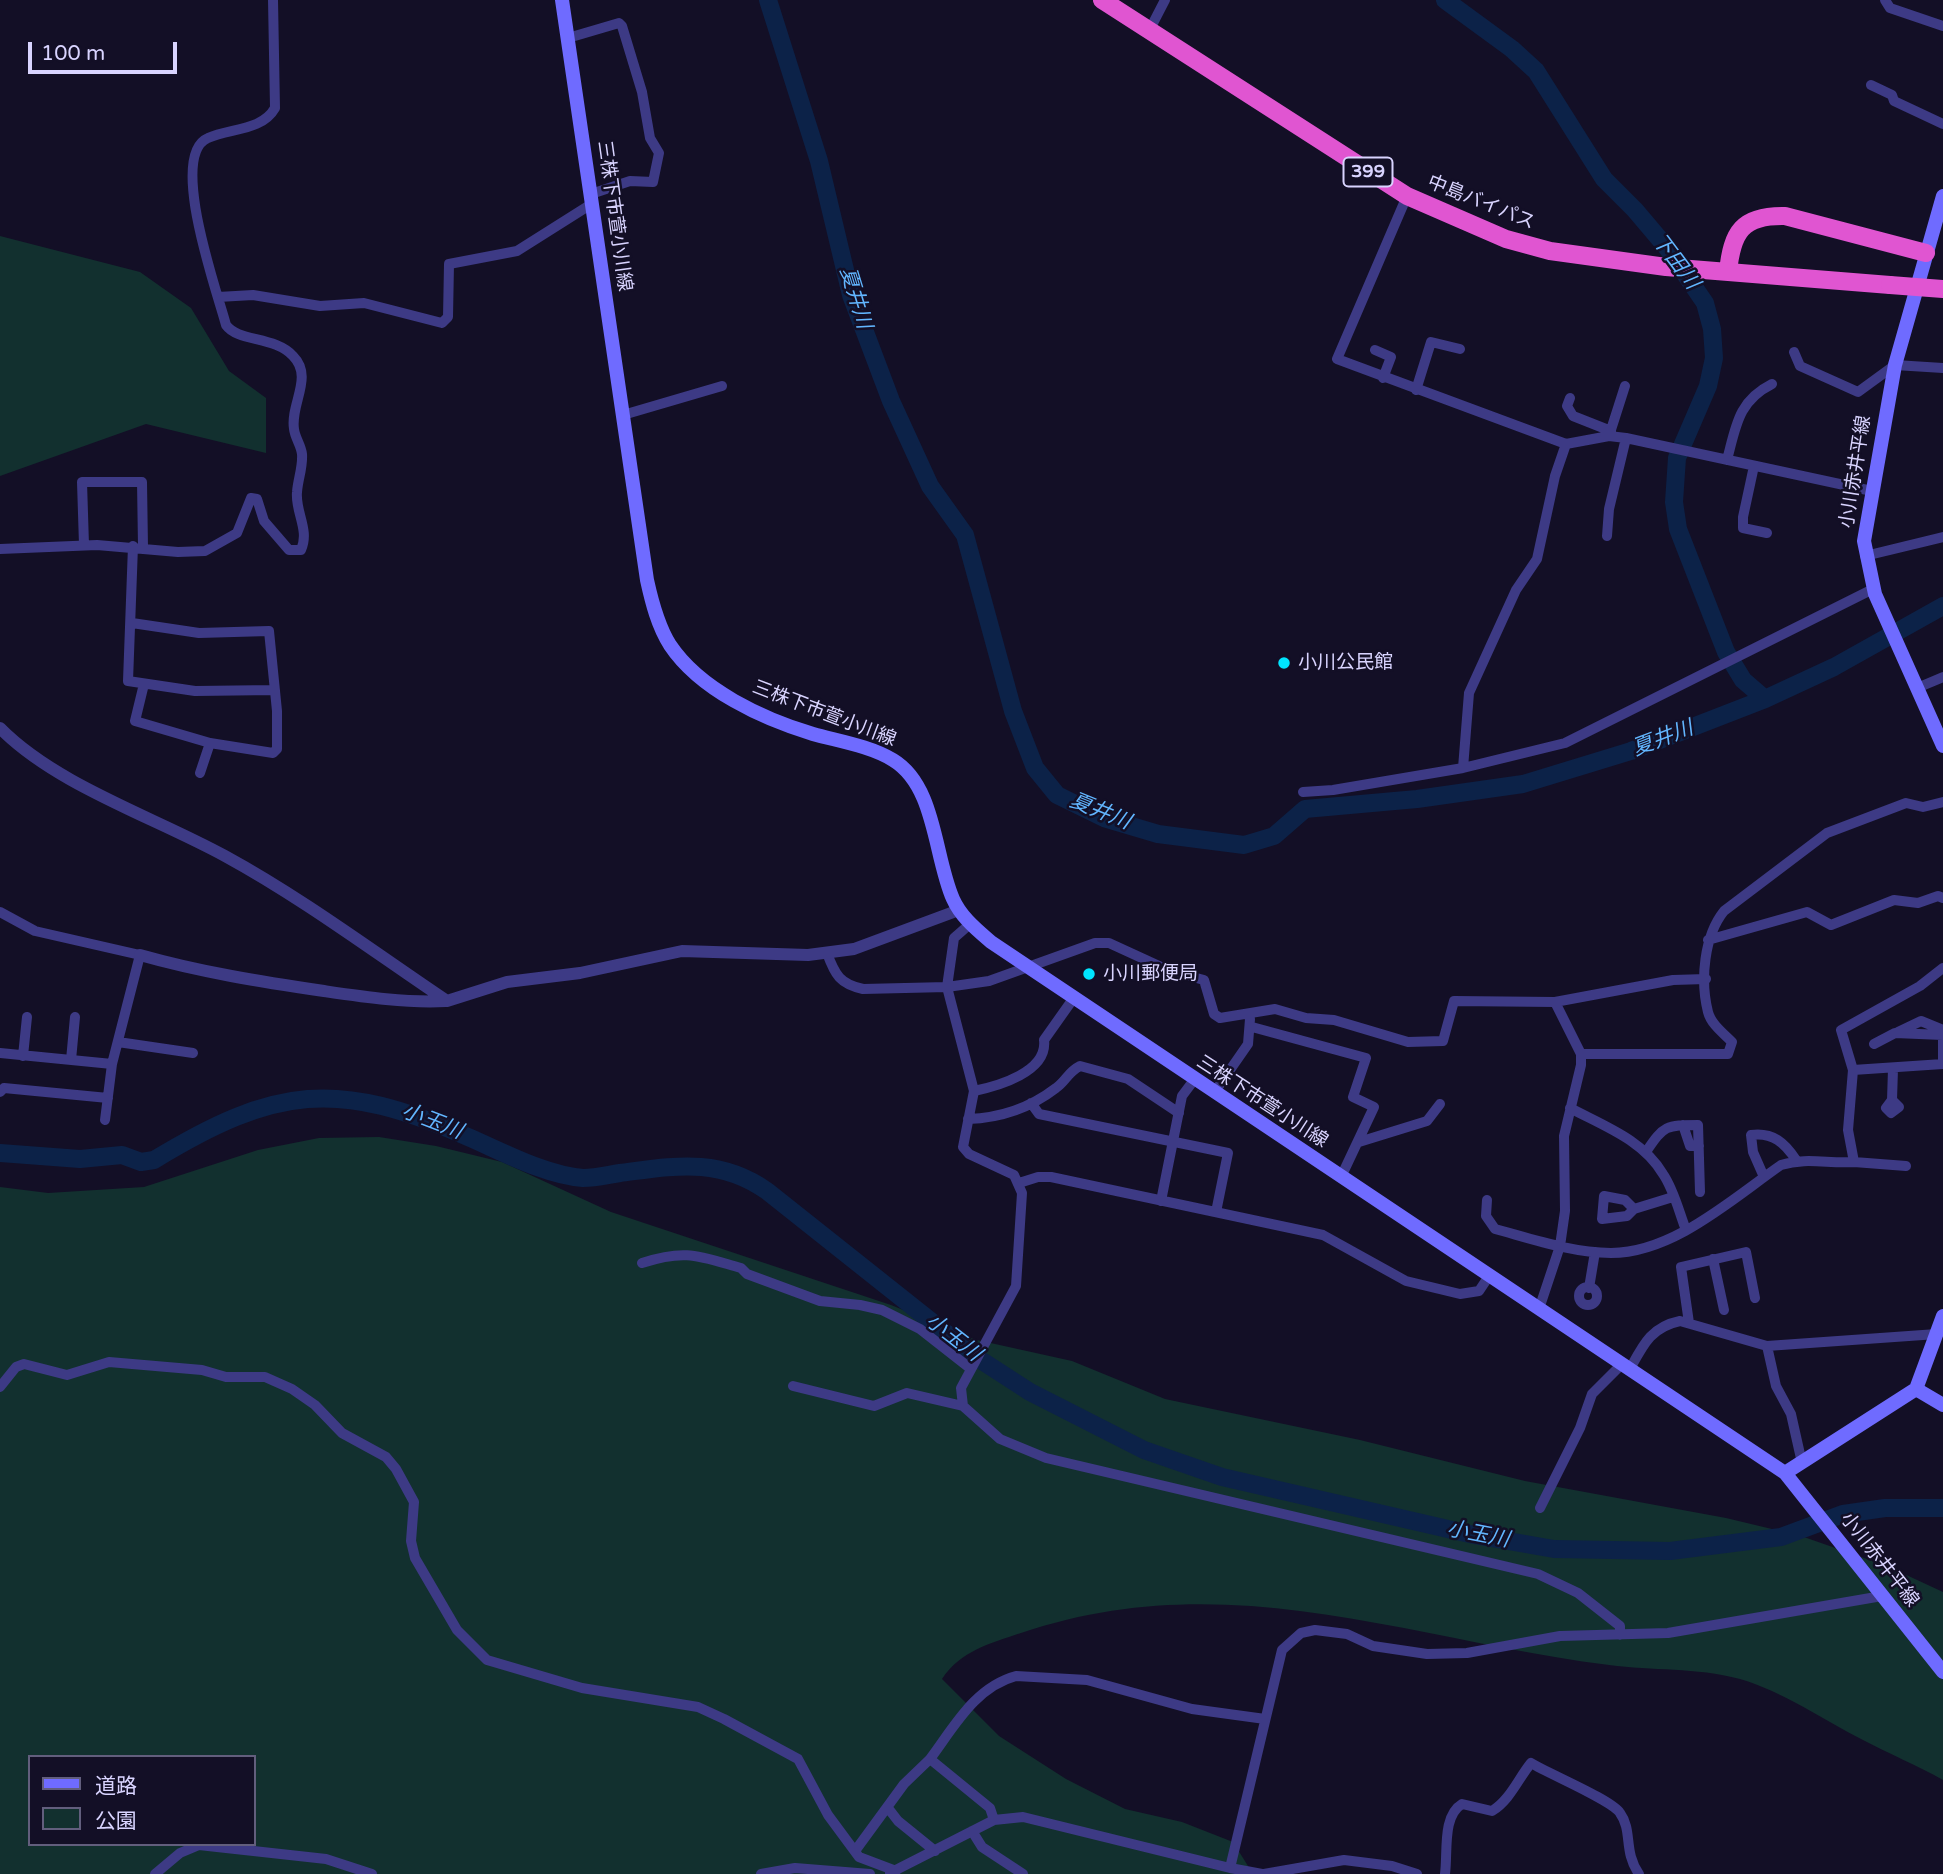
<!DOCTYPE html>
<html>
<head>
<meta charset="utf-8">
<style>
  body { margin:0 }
  #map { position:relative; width:1943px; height:1874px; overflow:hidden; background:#130f26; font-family:"Varela Round","Noto Sans JP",sans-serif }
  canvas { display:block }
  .legend { position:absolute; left:28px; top:1755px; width:228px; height:91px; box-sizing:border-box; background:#130f26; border:2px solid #625e7d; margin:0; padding:9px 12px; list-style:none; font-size:21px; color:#d9d4ff }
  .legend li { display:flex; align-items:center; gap:14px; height:35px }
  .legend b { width:35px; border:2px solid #625e7d }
  .scale { position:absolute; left:28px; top:42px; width:149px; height:32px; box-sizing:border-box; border:4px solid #d9d4ff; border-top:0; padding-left:9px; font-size:21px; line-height:24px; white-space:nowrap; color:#d9d4ff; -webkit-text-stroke:5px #130f26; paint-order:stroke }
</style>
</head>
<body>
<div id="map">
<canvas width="1943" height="1874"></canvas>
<ul class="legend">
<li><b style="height:9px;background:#6f6bff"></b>道路</li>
<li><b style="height:19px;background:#12302f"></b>公園</li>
</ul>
<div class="scale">100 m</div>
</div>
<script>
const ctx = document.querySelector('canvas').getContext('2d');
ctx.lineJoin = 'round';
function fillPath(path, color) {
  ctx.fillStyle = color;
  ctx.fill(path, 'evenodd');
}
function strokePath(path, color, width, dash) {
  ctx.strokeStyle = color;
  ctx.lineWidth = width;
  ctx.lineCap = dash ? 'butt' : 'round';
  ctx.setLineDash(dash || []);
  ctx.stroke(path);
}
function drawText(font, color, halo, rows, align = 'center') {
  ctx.font = font + ' "Varela Round","Noto Sans JP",sans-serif';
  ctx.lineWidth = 5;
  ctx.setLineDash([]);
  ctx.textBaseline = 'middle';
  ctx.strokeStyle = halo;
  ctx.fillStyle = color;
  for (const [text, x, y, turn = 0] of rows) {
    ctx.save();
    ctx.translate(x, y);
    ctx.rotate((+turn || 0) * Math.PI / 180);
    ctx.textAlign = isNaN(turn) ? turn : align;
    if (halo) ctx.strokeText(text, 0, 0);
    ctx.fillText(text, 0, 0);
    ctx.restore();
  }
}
fillPath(new Path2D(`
  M0 236 140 272 191 308 229 371 266 398V453L146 424 0 476Z
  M379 1137 436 1146 502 1162 611 1212 891 1305 977 1340 1072 1361 1165 1399 1360 1440 1525 1481 1726 1518 1801 1536 1887 1566 1943 1592V1780C1917 1765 1889 1754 1863 1740 1822 1719 1784 1692 1740 1679 1695 1667 1653 1671 1609 1665 1407 1639 1226 1563 1021 1633 991 1643 960 1651 942 1679L999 1736 1066 1779 1125 1809 1182 1822 1233 1842 1253 1874H0V1187L48 1193 144 1187 258 1150 319 1138ZM30 1757H254V1844H30Z`), '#12302f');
strokePath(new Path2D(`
  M768 0 819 161 851 295 891 401 930 486 965 535 1013 711 1035 768 1057 795 1104 818 1158 834 1244 845 1274 836 1305 809 1417 799 1523 784 1631 751 1765 699 1834 667 1943 606
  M1445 0 1512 49 1536 71 1604 179 1635 210 1668 249 1705 303 1712 329 1714 358 1708 386 1677 458 1674 502 1678 529 1726 652 1743 680 1765 699
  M0 1153 80 1159 122 1155 141 1162 154 1160C276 1086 337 1079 468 1137 503 1152 545 1175 583 1178 596 1178 607 1175 620 1173 675 1166 719 1157 767 1191L976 1357 1030 1392 1144 1450 1222 1477 1474 1535 1554 1549 1670 1551 1781 1537 1843 1514 1885 1508H1943`), '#0c2248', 18);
strokePath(new Path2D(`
  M1885 0 1890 8 1943 26
  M1149 31 1165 0
  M568 38 619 23 622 26 642 92 650 138 659 153 653 182 630 181 591 194
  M1871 85 1892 95 1894 101 1943 124
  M1407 196 1337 359 1566 444
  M218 297 253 295 320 306 364 303 442 323 448 317 449 264 517 251 593 203
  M1375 350 1391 357 1383 378
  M1794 352 1800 366 1858 392 1895 365 1943 368
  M1416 390 1431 342 1460 349
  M1570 398 1567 406 1573 416 1611 431
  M623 415 722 386
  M1609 436 1625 386
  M1727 460C1736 426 1738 401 1772 384
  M1754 466 1743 517V528L1767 533
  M1607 536 1609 509 1626 438
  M84 545 82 482H142L143 547
  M133 546 128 681 195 691 275 690
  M0 549 97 545 178 552 205 551 237 533 251 498 257 499 264 521 289 550H301C310 530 295 512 297 492 298 479 303 467 302 454 301 445 295 438 294 429 290 404 314 377 293 356 275 336 238 342 226 325 217 291 168 155 208 138 230 128 262 131 275 108L273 0
  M1865 556 1943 537
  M132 623 199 633 269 631 277 711V749L273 753 210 743 135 721 144 684
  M1917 688 1943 677
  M1463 768 1469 693 1516 590 1537 559 1555 476 1566 444 1609 436 1626 438 1872 491
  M200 773 210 743
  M1303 792 1333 790 1463 768 1565 743 1873 589
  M0 912 35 931 140 955 112 1064 105 1120
  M970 924 954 938 947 987 974 1091 963 1147 969 1154 1014 1175 1022 1193 1016 1286 961 1388 963 1406 1000 1439 1046 1458 1538 1574 1578 1593 1620 1626V1635
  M1708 940 1807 912 1831 925 1894 900 1918 903 1938 896 1943 898
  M827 953C835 975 840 984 863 989L947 987 989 981 1095 943H1109L1170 971 1204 980 1214 1014 1220 1018 1275 1009 1306 1018 1334 1020 1408 1042 1443 1041 1454 1001 1555 1002 1673 980 1706 979
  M1252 1027 1366 1058 1353 1097 1374 1107 1341 1177
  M1898 1032 1921 1021 1943 1030
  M118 1042 193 1053
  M1874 1044 1895 1033 1943 1035
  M0 1053 112 1064
  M1581 1054H1728L1732 1042C1723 1033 1711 1024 1708 1012 1700 980 1704 936 1724 911L1827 833 1906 803 1923 807 1943 802
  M23 1056 27 1017
  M71 1060 75 1017
  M1943 1064V1036
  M1853 1070 1841 1030 1920 986 1943 968
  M974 1091C998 1086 1048 1072 1044 1040L1073 999
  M0 1092 4 1088 108 1098
  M1214 1093 1248 1044 1250 1019
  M1892 1100 1899 1107 1891 1113 1886 1108 1892 1100 1893 1069
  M1031 1103 1039 1114 1228 1153 1216 1212
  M1570 1108C1604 1126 1643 1140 1663 1174 1674 1190 1679 1212 1686 1230
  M968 1119C1000 1118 1030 1108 1056 1088 1066 1081 1068 1072 1080 1066L1128 1079 1179 1113
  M1683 1125 1690 1146H1699
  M1359 1142 1427 1121 1440 1104
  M1646 1152C1664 1125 1666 1125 1698 1125L1700 1192
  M1854 1162 1906 1166
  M1764 1177 1753 1152 1751 1135C1773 1132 1785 1143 1796 1160
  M1019 1183 1038 1177H1051L1323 1235 1406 1281 1460 1294 1479 1291 1489 1276
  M1604 1196 1625 1200 1634 1209 1627 1216 1602 1219Z
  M1487 1200 1486 1216 1495 1229C1532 1239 1573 1253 1611 1253 1673 1253 1732 1199 1781 1165 1806 1157 1829 1164 1854 1162L1848 1130 1853 1070 1943 1064
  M1161 1201 1182 1096 1194 1080
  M1634 1209 1673 1197
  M1713 1259 1724 1310
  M642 1263C686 1249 698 1256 741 1268L747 1274 820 1301 860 1305 882 1310 920 1329 971 1369
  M1579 1296a9 9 0 1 1 18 0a9 9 0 1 1-18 0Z
  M1589 1288 1595 1252
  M1539 1309 1560 1246 1565 1211 1564 1136 1581 1065V1054L1555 1002
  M1689 1323 1681 1267 1746 1252 1755 1298
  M1767 1346 1776 1386 1791 1414 1802 1463
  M1630 1369C1643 1345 1651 1327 1680 1321L1767 1346 1937 1334
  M793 1386 874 1406 907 1393 963 1406
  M0 1387 16 1367 24 1364 67 1375 109 1362 202 1370 226 1377H265L292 1389 315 1405 342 1433 386 1457 396 1469 414 1502 411 1541 415 1558 457 1630 487 1660 582 1688 698 1707 724 1719 798 1759 828 1815 859 1857 896 1871
  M1540 1508 1580 1428 1592 1394 1622 1364
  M888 1808 898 1821 935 1851
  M994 1820 990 1808 930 1759C954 1727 975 1687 1016 1676L1087 1680 1192 1709 1265 1719
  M972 1831 982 1847 1023 1874
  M855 1851 904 1784 930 1759
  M890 1873 994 1820 1023 1817 1230 1868
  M155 1874 180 1853 199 1845 326 1859 372 1874
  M761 1874 795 1868 870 1874
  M1262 1874 1230 1868 1282 1650 1301 1633 1315 1630 1347 1634 1373 1646 1427 1654 1467 1653 1560 1636 1668 1633 1882 1596
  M1264 1874 1344 1860 1392 1866 1417 1874
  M1445 1874C1448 1852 1442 1816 1462 1804L1492 1811C1510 1800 1518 1779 1531 1763 1549 1774 1612 1800 1620 1813 1633 1831 1623 1851 1639 1874`), '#3d3a85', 10);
strokePath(new Path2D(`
  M0 728C56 785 154 817 225 856 302 898 374 952 447 1001L507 982 580 973 682 951 808 955 854 949 959 910
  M140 955C200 972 262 982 324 991 365 997 405 1003 446 1001`), '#3d3a85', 12);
strokePath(new Path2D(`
  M562 0 647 580C652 603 658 626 670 645 700 690 763 719 813 734 838 741 870 746 893 760 936 786 934 856 953 899 961 917 976 929 991 942L1785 1473 1943 1672
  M1943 196 1895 365 1864 541 1875 594 1943 746
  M1916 1389 1943 1316
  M1916 1389 1943 1405
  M1785 1473 1916 1389`), '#6f6bff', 14);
strokePath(new Path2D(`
  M1102 0 1407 196 1506 239 1550 251 1666 267 1890 285
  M1728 272C1732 232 1742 215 1785 216L1926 253`), '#e055d1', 18);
strokePath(new Path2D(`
  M1890 285 1943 289`), '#e055d1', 18);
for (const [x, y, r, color] of [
  [1284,663,7,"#00e5ff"],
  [1089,974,7,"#00e5ff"]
]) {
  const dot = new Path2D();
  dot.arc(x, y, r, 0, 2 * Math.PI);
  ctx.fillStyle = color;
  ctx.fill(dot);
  strokePath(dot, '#130f26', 2.5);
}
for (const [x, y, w] of [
  [1368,172,49]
]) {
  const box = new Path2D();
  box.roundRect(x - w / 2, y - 14.5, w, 29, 5);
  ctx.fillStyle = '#130f26';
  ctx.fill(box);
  strokePath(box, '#d9d4ff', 2);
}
drawText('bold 18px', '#d9d4ff', null, [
  ["399",1368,172]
]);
drawText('19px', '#d9d4ff', '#130f26', [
  ["中島バイパス",1481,203,22],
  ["三株下市萱小川線",614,216,82],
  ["小川赤井平線",1856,472,-81],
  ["三株下市萱小川線",824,714,21],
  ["三株下市萱小川線",1262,1102,33],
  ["小川赤井平線",1879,1560,52]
]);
drawText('19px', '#d9d4ff', '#130f26', [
  ["小川公民館",1298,663],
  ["小川郵便局",1103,974]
], 'left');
drawText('italic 21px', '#62b6ff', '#130f26', [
  ["下田川",1675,262,53],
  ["夏井川",855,298,73],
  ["夏井川",1663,739,-21],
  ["夏井川",1100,812,22],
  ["小玉川",432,1122,21],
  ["小玉川",953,1338,38],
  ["小玉川",1478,1535,11]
]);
</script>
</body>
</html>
